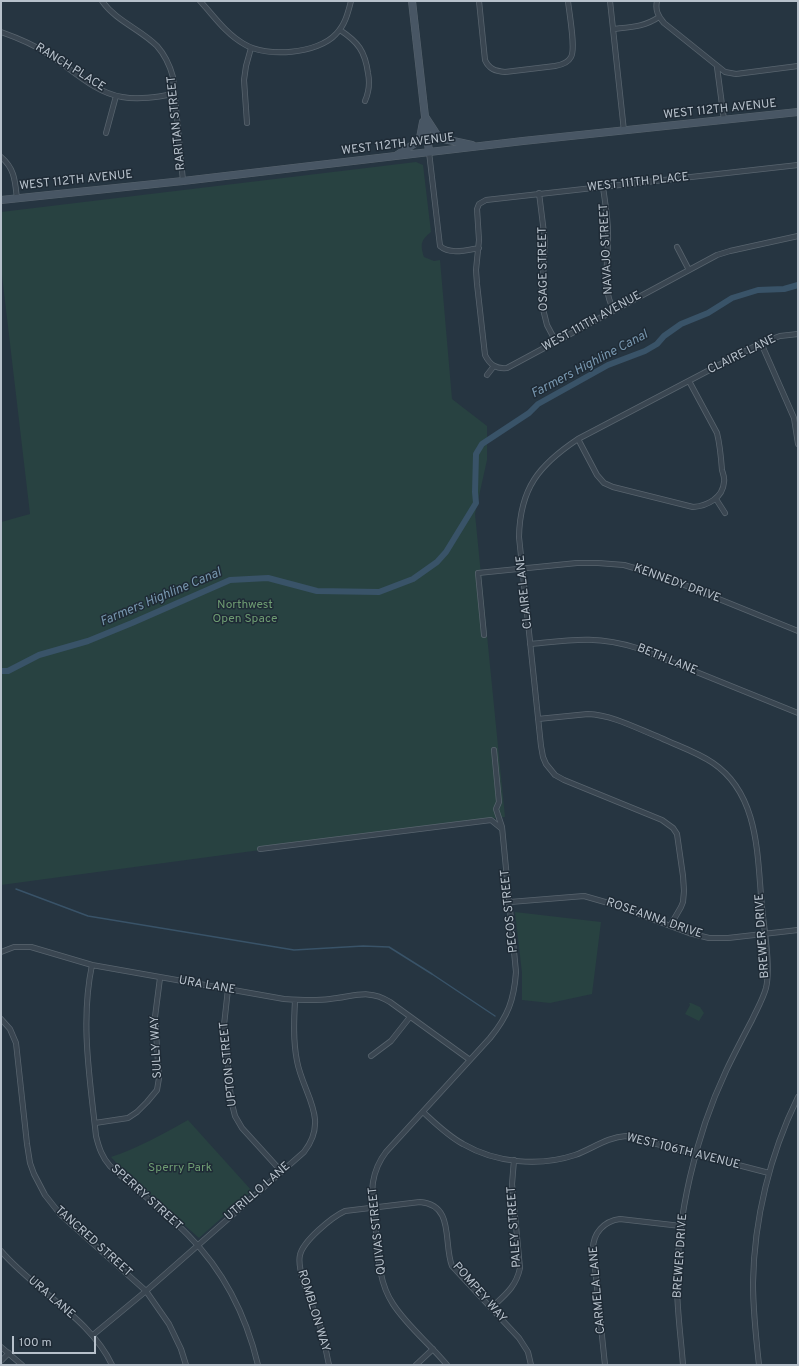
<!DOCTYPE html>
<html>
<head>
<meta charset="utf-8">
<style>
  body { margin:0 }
  #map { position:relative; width:799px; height:1366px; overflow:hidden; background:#263541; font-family:Overpass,sans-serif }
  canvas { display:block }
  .frame { position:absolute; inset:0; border:2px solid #b7c1cb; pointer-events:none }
  .scale { position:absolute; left:12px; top:1336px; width:84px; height:18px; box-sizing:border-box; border:2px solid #b7c1cb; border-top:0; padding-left:5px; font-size:12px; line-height:14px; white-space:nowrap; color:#b7c1cb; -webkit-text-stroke:3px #1f2b36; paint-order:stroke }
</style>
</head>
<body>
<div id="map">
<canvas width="799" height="1366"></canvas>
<div class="frame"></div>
<div class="scale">100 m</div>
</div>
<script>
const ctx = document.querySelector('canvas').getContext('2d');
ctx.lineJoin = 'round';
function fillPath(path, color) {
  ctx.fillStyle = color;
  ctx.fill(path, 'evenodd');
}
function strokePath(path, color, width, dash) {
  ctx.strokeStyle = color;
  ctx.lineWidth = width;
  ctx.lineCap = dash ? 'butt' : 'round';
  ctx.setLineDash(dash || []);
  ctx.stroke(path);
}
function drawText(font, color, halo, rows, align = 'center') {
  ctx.font = font + ' Overpass,sans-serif';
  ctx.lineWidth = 3;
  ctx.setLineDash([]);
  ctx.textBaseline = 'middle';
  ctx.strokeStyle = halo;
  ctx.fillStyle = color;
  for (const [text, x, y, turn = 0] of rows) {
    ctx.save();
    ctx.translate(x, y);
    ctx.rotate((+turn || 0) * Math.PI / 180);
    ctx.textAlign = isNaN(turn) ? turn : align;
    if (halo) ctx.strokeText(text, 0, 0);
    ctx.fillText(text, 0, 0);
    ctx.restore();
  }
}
fillPath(new Path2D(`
  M416 162 423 165 431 232C421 240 420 244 424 257L434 261 440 260 452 399 487 426V460L475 514 505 817 1 885V522L30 514 1 267V212Z
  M515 912 601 922 592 994 550 1003 522 1000V973Z
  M689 1003H691L700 1007 704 1013 699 1021 685 1014 690 1005Z
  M188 1120 252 1191 199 1238 125 1172 111 1157C138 1148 163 1134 188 1120Z`), '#284241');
strokePath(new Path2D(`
  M16 889 88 916 294 950 363 946 389 947 432 974 495 1016`), '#395368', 1.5);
strokePath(new Path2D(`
  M1 671H8L39 655 88 641 132 623 230 580 268 578 317 591 379 592 413 579 437 562 446 552 476 503 475 492 476 454 482 444 529 413 538 404 608 365 645 351 657 344 664 336 681 324 708 313 732 298 758 290 784 289 798 285`), '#395368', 6);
const street = new Path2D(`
  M102 1C116 21 140 29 157 46 165 55 170 66 173 77L183 181
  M200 1C214 16 226 34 244 44 266 58 318 54 336 34 345 25 348 13 351 1
  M479 1 485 60C489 69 495 71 505 72L555 66C561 65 568 63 571 57 576 49 569 12 568 1
  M610 1 624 131
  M657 1C655 10 658 16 664 23L725 72 736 74 798 66
  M613 29C631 27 644 27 659 17
  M340 30C358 42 365 51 368 73 370 83 369 92 365 101
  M1 32C18 38 33 44 48 54 72 69 93 92 122 97 139 100 157 97 174 94
  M717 67 724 120
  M247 123 244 80 246 66 251 48
  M106 133 116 96
  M429 152 440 246C450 255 467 250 479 248
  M1 157C15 169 15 181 17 199
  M798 165 486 200 479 204 477 209 479 240 476 270 477 284 485 355C490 365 496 369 507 368L717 255 730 251 798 236
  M603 187C605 202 608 218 608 233 609 257 601 290 614 310
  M539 193 545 241 542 295 543 309 547 325 556 342
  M677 247 689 270
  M761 343 794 418 798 444
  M487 375 494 366
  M578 439 597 475 604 483 613 487 693 507C707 506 723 498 724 482 725 478 723 474 722 470 721 457 720 445 717 433L689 381
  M716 499 725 513
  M484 635 478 573 577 563H598L624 565 662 576 798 631
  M530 644C570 640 597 635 637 648L798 713
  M538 719 588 714C613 715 638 729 661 738 678 746 697 752 713 763 760 795 757 857 762 907 764 929 771 967 766 988 763 999 757 1009 752 1020 743 1037 734 1054 726 1071 710 1105 698 1141 690 1177 682 1212 677 1248 677 1284 677 1311 681 1338 683 1365
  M260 849 491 820 502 829
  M510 902 584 896 612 904 689 933 709 938H728L798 930
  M670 926 681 907 683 902 684 891 683 876 677 834 673 828 662 820 564 780 555 775 546 764 543 757 541 746 519 537C520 488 539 465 578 439L761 343 780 336 798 334
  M1 952 14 947H31L92 965 284 999C299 1000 314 1001 330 999 353 997 368 988 390 1002L470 1060
  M92 965C80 1022 90 1079 96 1136 99 1148 102 1157 110 1166 135 1189 164 1210 188 1235 224 1271 246 1315 258 1365
  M228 989 224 1025 231 1100 235 1116 242 1128 281 1171
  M1 1019 10 1029 16 1043 27 1144 30 1163 34 1174 45 1195 60 1214 146 1291 169 1324 181 1349 186 1365
  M371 1056 391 1041 410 1017
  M423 1112C435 1123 448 1136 463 1144 496 1163 539 1167 575 1155 592 1149 607 1137 626 1136L769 1173
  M95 1123 128 1118 137 1112 147 1102 157 1090 159 1078 155 1017 160 978
  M1 1251C34 1290 91 1319 112 1365
  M491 1308C505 1295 516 1287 520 1268L512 1184 514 1160
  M93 1335 146 1291 304 1152C330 1119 303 1094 297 1061 293 1041 294 1020 295 1000
  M1 1347 22 1365
  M1 1361 9 1353
  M329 1365C326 1352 324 1338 320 1326 314 1309 296 1271 300 1255 303 1241 332 1217 345 1211L420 1202C455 1205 443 1243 452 1266L519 1338 528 1352 531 1365
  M416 1365 433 1349
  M447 1365C430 1344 408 1327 393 1304 377 1280 378 1249 375 1221 374 1209 371 1195 373 1182 375 1170 379 1161 386 1152L490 1038C508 1016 514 1000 516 972L502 827 496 809 499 802 494 750
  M605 1365 593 1249C593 1233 604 1221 620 1219L681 1226
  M759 1365C756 1338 753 1310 753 1283 754 1219 770 1154 798 1097`);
const secondary = new Path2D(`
  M412 1 429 152
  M426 118 439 138 472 145
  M397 155 417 142 420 138 423 122
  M1 200 183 181 523 141 798 112`);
strokePath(street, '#58646e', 6);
strokePath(secondary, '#58646e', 8);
strokePath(street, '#3a4651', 4.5);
strokePath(secondary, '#485664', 7);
drawText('12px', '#b7c1cb', '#1f2b36', [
  ["RANCH PLACE",70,68,32],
  ["WEST 112TH AVENUE",720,110,-6],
  ["RARITAN STREET",177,123,-96],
  ["WEST 112TH AVENUE",398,145,-7],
  ["WEST 112TH AVENUE",76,181,-6],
  ["WEST 111TH PLACE",638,183,-6],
  ["NAVAJO STREET",607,249,-93],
  ["OSAGE STREET",544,269,-91],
  ["WEST 111TH AVENUE",592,322,-29],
  ["CLAIRE LANE",742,355,-26],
  ["KENNEDY DRIVE",677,584,20],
  ["CLAIRE LANE",525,592,-96],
  ["BETH LANE",667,660,22],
  ["PECOS STREET",510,911,-96],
  ["ROSEANNA DRIVE",654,919,19],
  ["BREWER DRIVE",763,936,-94],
  ["URA LANE",207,986,10],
  ["SULLY WAY",157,1047,-93],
  ["UPTON STREET",229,1064,-96],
  ["WEST 106TH AVENUE",683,1152,14],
  ["UTRILLO LANE",258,1192,-41],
  ["SPERRY STREET",146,1198,42],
  ["PALEY STREET",515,1227,-94],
  ["QUIVAS STREET",378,1231,-96],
  ["TANCRED STREET",93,1242,42],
  ["BREWER DRIVE",681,1256,-86],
  ["CARMELA LANE",598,1290,-95],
  ["POMPEY WAY",479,1293,49],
  ["URA LANE",51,1298,41],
  ["ROMBLON WAY",313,1311,73]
]);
drawText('12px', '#6e9c72', '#1f2b36', [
  ["Northwest",245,606],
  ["Open Space",245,620],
  ["Sperry Park",180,1169]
]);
drawText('italic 13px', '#7796ae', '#1f2b36', [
  ["Farmers Highline Canal",590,365,-28],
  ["Farmers Highline Canal",161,598,-23]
]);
</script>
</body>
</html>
